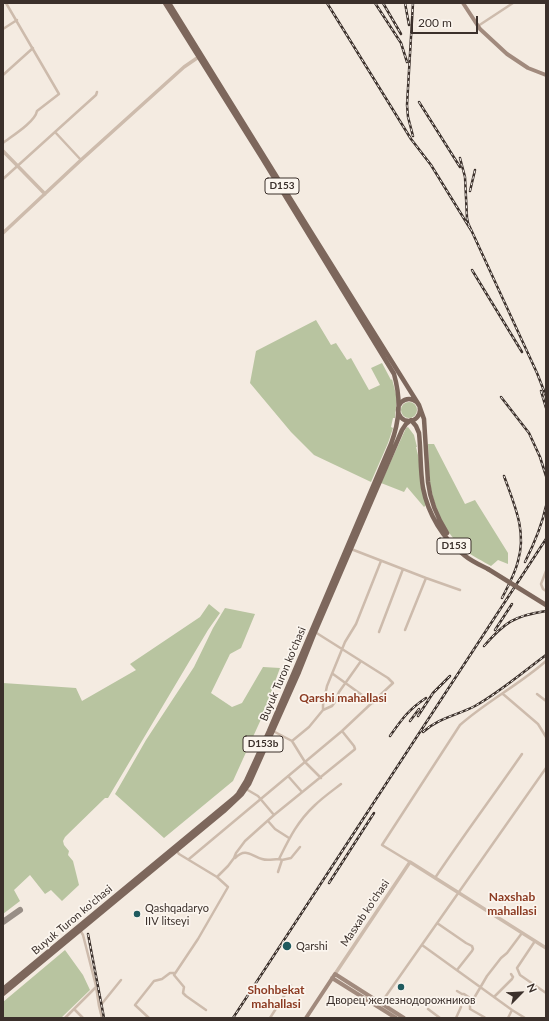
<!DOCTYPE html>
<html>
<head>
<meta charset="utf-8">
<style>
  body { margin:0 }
  #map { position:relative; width:549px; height:1021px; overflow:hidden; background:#f4ebe1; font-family:Lato,sans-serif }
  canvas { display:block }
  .frame { position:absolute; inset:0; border:4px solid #3b302b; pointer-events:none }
  .north { position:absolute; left:501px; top:973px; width:40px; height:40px; -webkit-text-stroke:3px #fbf5ee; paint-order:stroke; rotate:66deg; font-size:11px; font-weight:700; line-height:16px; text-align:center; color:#3b302b }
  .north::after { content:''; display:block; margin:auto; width:14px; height:18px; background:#3b302b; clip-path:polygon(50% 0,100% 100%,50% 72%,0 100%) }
  .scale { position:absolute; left:411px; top:16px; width:67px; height:18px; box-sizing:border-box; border:2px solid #3b302b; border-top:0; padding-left:5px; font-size:12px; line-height:14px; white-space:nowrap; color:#3b302b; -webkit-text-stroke:3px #fbf5ee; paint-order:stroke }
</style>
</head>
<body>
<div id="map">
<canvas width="549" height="1021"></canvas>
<div class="frame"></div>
<div class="north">N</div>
<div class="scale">200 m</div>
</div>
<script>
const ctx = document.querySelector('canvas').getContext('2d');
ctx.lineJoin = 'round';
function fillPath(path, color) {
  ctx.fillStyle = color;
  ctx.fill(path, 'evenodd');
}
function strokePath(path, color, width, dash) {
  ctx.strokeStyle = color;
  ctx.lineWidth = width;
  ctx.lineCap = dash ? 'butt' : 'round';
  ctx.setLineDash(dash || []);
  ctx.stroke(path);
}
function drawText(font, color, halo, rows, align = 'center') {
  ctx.font = font + ' Lato,sans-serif';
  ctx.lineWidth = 3.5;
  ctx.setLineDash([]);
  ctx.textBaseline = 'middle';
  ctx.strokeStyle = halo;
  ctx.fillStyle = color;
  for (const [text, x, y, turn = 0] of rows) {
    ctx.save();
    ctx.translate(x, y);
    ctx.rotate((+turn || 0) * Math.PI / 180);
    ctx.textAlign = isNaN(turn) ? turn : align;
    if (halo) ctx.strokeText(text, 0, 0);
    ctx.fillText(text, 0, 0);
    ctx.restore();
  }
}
fillPath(new Path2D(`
  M316 320 331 345 336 343 347 360 351 358 369 390 380 385 371 368 382 363 391 380 392 379 397 398 395 416V418H393L391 427 393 428 388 443 371 482 314 455 291 432 250 383 256 351Z
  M401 410a8 8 0 1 1 16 0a8 8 0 1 1-16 0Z
  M408 427 414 435 417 447H416L419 459 426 505 424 507 407 487 404 492 381 483 406 428Z
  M428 444H434L465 504 475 500 508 553V564L498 560 491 566C483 561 473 557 465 550 447 535 437 515 432 493 428 477 429 460 428 444Z
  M209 604 220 613 208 630 108 798H105L65 837 63 841 64 845 69 851 68 855 73 861 79 885 62 901 51 890 45 894 30 875 14 890 20 901 3 914V683L76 688 82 701 136 670 130 664 200 617Z
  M225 608 255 614 241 648 230 654 211 693 232 707 242 703 263 667 280 668 262 717 233 781 164 838 115 794 146 740 194 667 213 628Z
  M65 950 83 975 90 990 61 1018H3V1002Z`), '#b8c4a0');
strokePath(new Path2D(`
  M3 922 20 910`), '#988e86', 6);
strokePath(new Path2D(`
  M478 26 513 3
  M3 29 17 20
  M3 75 33 48
  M55 132 81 160
  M3 143C12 136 35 122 37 111L59 94 6 3
  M3 179 76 113 96 95 97 92
  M351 549 426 578 460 590
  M546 571 541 584 543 589 546 591
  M405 630 426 578
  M379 632 403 569
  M333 674 373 703
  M503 694 538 724 546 737
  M537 694 546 701
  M323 710V705L327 686 345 642 356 624 381 561
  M273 731 292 741 305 762 321 778
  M292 741 309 727 323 710 332 706 335 702 339 692 361 661
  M288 776 302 792
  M246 789 258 796 274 815
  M268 821 275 829 289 838
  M176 850 179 854 217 877 228 887 198 939 174 975 184 987 183 993 186 996 206 1010
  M235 858C246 847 251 856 262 859 268 861 273 859 279 859
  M189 859 342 731 393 683 388 678 315 632
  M282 860 291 858 300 847
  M410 862 382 845 460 725C487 701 519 685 546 661
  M278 872 282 860 279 859C289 839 297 822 314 806 322 798 332 791 341 784
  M217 877 228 866 234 858 236 853 245 841 274 815 354 750 355 749 354 746 342 731
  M435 878C463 836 493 796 522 754
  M437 923 466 943 472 946 473 949 472 951 457 970
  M80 930 83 935 96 986 99 1006 102 1018
  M535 941 517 968 520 975 546 993
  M422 945 512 1010 525 1018
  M457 991 462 994H464L473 1000
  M494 997 512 979 513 977 511 974
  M381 1003 546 768
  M100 1006 121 980
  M74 1009 83 1018
  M428 1009 440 1018
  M65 1018 96 987
  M149 1018 135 1005 154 981 162 979 170 973H175
  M270 1018 291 985
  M456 1018 461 1007
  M485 1018 484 1017 470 1009V1005L487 976 501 958 507 953 522 933
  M508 1018 512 1010`), '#cdbbac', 2.5);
strokePath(new Path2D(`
  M3 151 45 194
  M3 233 81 160 184 67 200 56
  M335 974 410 862 546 948`), '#cdbbac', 3.5);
strokePath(new Path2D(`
  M463 3 480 29 507 54 528 68 546 75
  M332 978 396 1018
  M306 1018 335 974 404 1018`), '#a18a7d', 4);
strokePath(new Path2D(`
  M169 3 306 224 419 405 424 419 428 482C430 500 437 517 447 533
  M398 410a11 11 0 1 1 22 0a11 11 0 1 1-22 0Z
  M3 989 234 798 238 794 246 781 269 731 391 444C400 420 401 399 394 374L262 158 165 3
  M3 994 224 811 242 794 249 784 299 672 315 632 402 430 406 424 411 420 416 426 419 433C421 451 420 470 423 488 428 514 443 539 464 555 471 561 480 565 488 569`), '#7d675c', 4.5);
const rail = new Path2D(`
  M327 3 411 139 431 165 471 230
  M375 3 401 43 407 62
  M383 3 401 34
  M405 3 409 25
  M413 3 407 105 408 117 413 136
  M419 102 460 167
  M460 158 465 177 467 218 468 223 537 373 546 396
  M470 191 475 170
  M472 270 522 352
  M541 391 546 408
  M501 397 529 433 540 457 546 476
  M525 562C534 544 542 525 546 506
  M502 598C508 586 515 574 518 561 527 531 514 504 504 476
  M495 630 512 604
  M484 646C505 622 514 616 546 611
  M418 716 433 693 450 676
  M410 721 419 709
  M423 732C438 718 458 715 475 706 500 692 523 672 546 655
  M390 736C402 719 408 710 426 698
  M329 883 374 813
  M88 934 104 1018
  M233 1018 546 539`);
strokePath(rail, '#3b302b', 2.5);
strokePath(rail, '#fbf5ee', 1, [3]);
strokePath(new Path2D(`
  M488 569 546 605`), '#7d675c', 4.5);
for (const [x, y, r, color] of [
  [137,914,4,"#1f5a5e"],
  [287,946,5,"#1f5a5e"],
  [401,987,4,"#1f5a5e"]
]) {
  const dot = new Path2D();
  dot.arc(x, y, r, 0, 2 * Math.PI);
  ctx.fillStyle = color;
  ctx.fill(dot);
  strokePath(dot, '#fbf5ee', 1.5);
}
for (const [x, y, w] of [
  [282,186,34],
  [454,546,34],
  [263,744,40]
]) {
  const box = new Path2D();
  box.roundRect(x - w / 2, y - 8, w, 16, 3);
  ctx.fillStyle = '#fbf5ee';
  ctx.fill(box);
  strokePath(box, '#3b302b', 1);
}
drawText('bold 10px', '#3b302b', null, [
  ["D153",282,186],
  ["D153",454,546],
  ["D153b",263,744]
]);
drawText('11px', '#3b302b', '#fbf5ee', [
  ["Buyuk Turon ko'chasi",283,674,-67],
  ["Masxab ko'chasi",365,913,-56],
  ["Buyuk Turon ko'chasi",72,920,-40]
]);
drawText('11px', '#3b302b', '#fbf5ee', [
  ["Qashqadaryo",145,908],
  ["IIV litseyi",145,921],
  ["Qarshi",296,946],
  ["Дворец железнодорожников",401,1000,"center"]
], 'left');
drawText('bold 12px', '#8c3b22', '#fbf5ee', [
  ["Qarshi mahallasi",343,698],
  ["Naxshab",512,897],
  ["mahallasi",512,911],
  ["Shohbekat",276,990],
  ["mahallasi",276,1004]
]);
</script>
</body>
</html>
